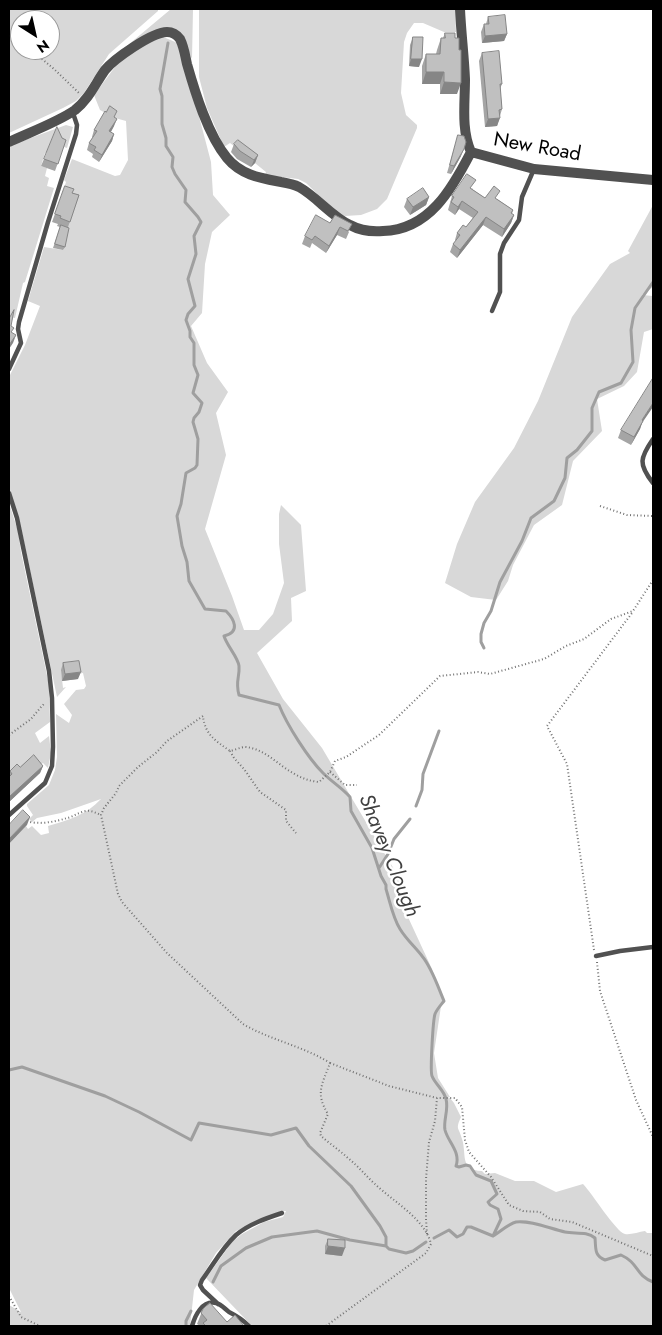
<!DOCTYPE html>
<html>
<head>
<meta charset="utf-8">
<style>
  body { margin:0 }
  #map { position:relative; width:662px; height:1335px; overflow:hidden; background:#fff; font-family:Jost,sans-serif }
  canvas { display:block }
  .frame { position:absolute; inset:0; border:10px solid #000; pointer-events:none }
  .north { position:absolute; left:10px; top:10px; width:50px; height:50px; box-sizing:border-box; background:#fff; border:1px solid #999; border-radius:50%; rotate:145deg; font-size:14px; font-weight:700; line-height:20px; text-align:center; color:#000 }
  .north::after { content:''; display:block; margin:auto; width:18px; height:22px; background:#000; clip-path:polygon(50% 0,100% 100%,50% 72%,0 100%) }
</style>
</head>
<body>
<div id="map">
<canvas width="662" height="1335"></canvas>
<div class="frame"></div>
<div class="north">N</div>
</div>
<script>
const ctx = document.querySelector('canvas').getContext('2d');
ctx.lineJoin = 'round';
function fillPath(path, color) {
  ctx.fillStyle = color;
  ctx.fill(path, 'evenodd');
}
function strokePath(path, color, width, dash) {
  ctx.strokeStyle = color;
  ctx.lineWidth = width;
  ctx.lineCap = dash ? 'butt' : 'round';
  ctx.setLineDash(dash || []);
  ctx.stroke(path);
}
function drawText(font, color, halo, rows, align = 'center') {
  ctx.font = font + ' Jost,sans-serif';
  ctx.lineWidth = 5;
  ctx.setLineDash([]);
  ctx.textBaseline = 'middle';
  ctx.strokeStyle = halo;
  ctx.fillStyle = color;
  for (const [text, x, y, turn = 0] of rows) {
    ctx.save();
    ctx.translate(x, y);
    ctx.rotate((+turn || 0) * Math.PI / 180);
    ctx.textAlign = isNaN(turn) ? turn : align;
    if (halo) ctx.strokeText(text, 0, 0);
    ctx.fillText(text, 0, 0);
    ctx.restore();
  }
}
fillPath(new Path2D(`
  M9 9H158V11L109 54 84 93 76 101 63 108 9 133ZM20 20H50V50H20Z
  M171 9H193L192 59 181 34 161 36 180 44 211 162 213 195 230 215 212 232 205 264 202 313 191 326 207 363 228 392 216 413 226 455 205 529 232 596 244 630H259L273 614 284 583 279 544V514L281 505 301 525 306 591 291 598 292 621 257 653 283 699 322 748 401 881 395 889 432 969C433 980 440 990 444 1001L441 1006 434 1053 438 1078 450 1097 444 1099 450 1098 454 1103 461 1117C455 1130 459 1127 462 1139 467 1154 459 1170 482 1171L485 1174 495 1173 515 1181H534L556 1192 583 1184C592 1193 616 1232 625 1234 630 1235 639 1232 645 1231L647 1233H653V1326H252L206 1278 232 1242 242 1234 264 1222 283 1217 286 1211H281L236 1231 216 1253 194 1290 190 1326H9V1305L21 1312 9 1288V844L26 826 28 829 32 826 41 835 49 833 48 826C69 820 86 815 101 799L61 813 37 818 32 822 29 819 33 815 27 806V804L49 785 55 770 57 757 56 714 69 723 72 715 64 704 76 690 84 689 86 686 83 673 77 674 61 670 63 688 66 687 57 697 20 523 9 487V377L25 345 40 306 28 301 44 247 63 250 66 243 65 231 71 197 62 194 66 182 64 180 72 159 115 176 120 175 128 160 126 121 115 118 100 110 94 95 130 47 116 55Z
  M199 9H455L456 32H444L423 23H414L407 33 404 42 401 93 406 115 417 125V128L387 199 377 209 361 215 345 216 337 213 306 183 298 179 265 175 266 172 230 143 224 147 207 108 199 77Z
  M66 125 73 127 67 148 64 147 45 153 41 166 47 168 45 176 49 178 47 186 54 188 25 282 23 283 15 318 9 317V148L17 143Z
  M653 205V287L642 295 653 296V329L644 332 637 372 624 386 597 399 602 431 573 461 562 505 534 525 513 565 508 581 496 600 471 597 445 583 457 544 475 502 514 448 538 401 572 317 610 264 630 253 628 251Z
  M9 503 18 531 21 552 49 685 50 722 35 733 40 743 49 736 51 753 48 768 43 763 36 768 9 777Z`), '#d8d8d8');
strokePath(new Path2D(`
  M168 43 160 89 162 96V124L166 138V146L173 157 172 167 175 174 186 190 185 202 198 217 201 222 194 236 196 254 188 279 195 306 188 314 186 320 190 331V337L194 343V365L198 375 193 393 202 403 199 412 194 418 193 422 198 439 197 465 195 468 186 473 181 504 177 516 182 546 187 562 189 581 205 609 226 611C234 619 241 632 224 636 227 646 238 657 239 666 240 677 235 681 239 695L279 705C287 725 308 758 323 773 332 782 342 788 350 797L351 811 372 848 381 876 386 885V889C390 902 393 918 400 929 406 939 415 947 422 956 432 968 438 987 444 1001 441 1005 437 1009 435 1014 433 1020 430 1071 432 1076 435 1084 444 1090 446 1099 449 1109 443 1121 445 1130 448 1142 461 1152 456 1166L459 1167 466 1165 470 1166 476 1175 491 1181 497 1194 488 1202 490 1205 498 1209 501 1219 493 1236
  M484 648 481 642V634L484 623 491 611 500 582 522 541 531 518 554 501 565 478 567 458 577 450 592 431V408L599 392 621 383 633 362 631 330 635 308 653 282
  M416 806 422 790 423 774 439 731
  M379 868 388 854 394 839 410 819
  M9 1070 22 1067 105 1096 139 1112 191 1140 199 1123 271 1135 296 1128 309 1146 351 1186 380 1226 386 1237V1246L389 1249 406 1253 413 1251 426 1242
  M434 1238 449 1230 457 1237 463 1234 467 1227H471L493 1236C500 1232 508 1224 516 1222 531 1220 551 1229 565 1232 575 1234 587 1231 595 1238 596 1248 594 1256 605 1260L621 1255C639 1263 635 1275 653 1282
  M213 1282 221 1266 246 1248 272 1237 317 1231 350 1240 386 1246
  M186 1326V1321L191 1311`), '#9f9f9f', 3);
strokePath(new Path2D(`
  M9 32 20 40
  M31 50 54 69 79 93
  M600 506 627 515 653 516
  M9 735 31 719 41 707 44 704
  M230 751 234 758 244 769 260 792 286 810V821L296 833
  M330 772 345 785H357
  M27 821C38 825 55 822 67 818 73 817 79 812 86 811 91 810 96 813 101 815
  M594 950 567 764 547 726 632 613
  M597 962 600 991 636 1100 653 1137
  M330 1063 389 1086 437 1098H455L462 1107 465 1140 469 1152 491 1177 509 1205 523 1211 540 1212 550 1219 572 1222 653 1256
  M427 1234 426 1219V1179L429 1142 435 1121 437 1098
  M9 1296 21 1317 40 1326
  M326 1326 426 1253 431 1244C425 1219 394 1202 376 1185 366 1176 358 1166 348 1158 339 1150 329 1143 321 1136L320 1133 328 1114C315 1093 322 1085 330 1063 303 1046 270 1040 243 1024L167 953 122 902 118 894 101 815 104 808 116 793 119 786 138 767 157 752 167 741 203 716C205 735 216 741 230 751 235 750 241 747 245 747 264 748 278 765 293 773 301 778 309 781 319 782L330 772 335 761 346 757 379 735 440 676 478 672 490 674 544 659 566 646 584 639 611 619 633 611 653 580`), '#737373', 2, [1, 2.5]);
strokePath(new Path2D(`
  M492 311 500 292V254L504 243 519 220 522 197 534 169
  M9 369 21 343 18 329 19 322 48 222 76 134 77 125 73 113
  M653 439C640 458 638 464 653 483
  M9 493 17 518 49 671 52 698 53 747 52 766 45 783 9 815
  M596 956 620 951 653 947
  M218 1304 203 1290 200 1285 202 1280C213 1265 222 1248 236 1235 249 1224 267 1218 282 1213
  M192 1326C195 1316 202 1300 216 1303 221 1304 225 1309 229 1312 237 1316 243 1320 249 1326`), '#515151', 4.5);
strokePath(new Path2D(`
  M460 9C461 32 464 56 465 79 465 103 461 130 471 152L534 169 653 180
  M9 142C28 133 58 122 75 110 89 99 95 84 105 70 114 59 152 32 167 32 172 32 177 35 180 39 184 47 185 55 187 64 195 92 208 135 227 158 241 175 260 178 281 182 287 183 293 184 299 187 317 197 331 216 350 225 361 231 371 232 383 231 429 230 452 189 471 152`), '#515151', 10);
fillPath(new Path2D(`
  M488 17 507 34 504 41 482 43 481 32 484 24H486Z
  M445 33 457 94H440V84H422V66L426 54H436L437 50 441 38H443Z
  M413 37 419 67 409 66 410 45Z
  M482 53 502 84 500 89 502 109 497 126 485 127 479 61Z
  M115 117 114 126 111 132 114 134 112 141 99 162 92 157 93 154 87 150 89 143 93 137H92L94 130Z
  M458 135 461 156 451 174 447 173Z
  M62 138 66 140 55 171 41 166 44 159Z
  M234 144 258 155 255 163 251 167 237 159 231 152Z
  M65 186 72 193 79 195 68 227 65 247 63 250 53 248 60 227 57 226 58 224 52 222Z
  M473 188 472 189 485 198 497 199 513 210 512 214 514 215 511 223 502 237 483 225 457 258 450 252 453 244 456 241 455 240 457 233 466 227 473 218 459 209 455 215 448 210 452 196Z
  M429 197 426 205 410 215 404 207 407 199Z
  M335 215 349 232 346 239 337 235 326 253 312 243 310 248 302 244 305 236 330 223Z
  M642 423 640 429 631 445 618 438 621 430Z
  M63 663 78 679 62 681 61 670Z
  M43 766 40 773 9 802V773L10 771 20 767Z
  M328 1239 342 1256 325 1254V1246Z
  M203 1309 227 1322 244 1326H200L197 1324Z`), '#a5a5a5');
fillPath(new Path2D(`
  M507 34 504 41 482 43 485 36Z
  M411 59H422L419 67 409 66Z
  M426 72H444L440 84H422Z
  M444 82 461 83 457 94H440Z
  M500 118 497 126 485 127 488 119Z
  M117 119 114 126 107 138 109 131Z
  M114 134 112 141 99 162 102 155Z
  M464 149 461 156 451 174 454 166Z
  M258 155 255 163 251 167 254 160Z
  M429 197 426 205 410 215 413 207Z
  M462 201 459 209 455 215 458 207Z
  M514 215 511 223 502 237 504 229Z
  M486 217 483 225 457 258 460 250Z
  M340 227 337 235 326 253 329 246Z
  M16 335 13 343 9 349V345Z
  M653 403V407L642 423 640 429 631 445 642 420Z
  M81 672 78 679 62 681 65 674Z
  M43 766 40 773 9 802V797Z
  M30 817 27 825 9 844V839Z
  M328 1246 345 1248 342 1256 325 1254Z`), '#868686');
const building = new Path2D(`
  M505 15 507 34 485 36 484 24H489L488 17Z
  M445 33H455V38H459V50H461V83L444 82V72H426V54H440L441 38H445Z
  M413 37H423L422 59H411Z
  M499 51 502 84H500L502 109 499 110 500 118 488 119 482 53Z
  M110 106 117 111 114 117 117 119 109 131 114 134 102 155 94 150 96 147 89 143 97 131 94 130 105 111 106 112Z
  M57 127 62 138 66 140 58 164 44 159Z
  M458 135 464 136 466 142 464 149 454 166 450 165Z
  M238 140 258 155 254 160 240 151 234 144Z
  M467 174 476 180 470 188 485 198 494 186 500 191 495 198 513 210 511 213 514 215 504 229 486 217 460 250 453 244 460 235 457 233 463 225 466 227 478 212 462 201 458 207 451 202 454 197 452 196Z
  M65 186 74 189 72 193 79 195 70 222 60 218 61 216 55 214Z
  M423 188 429 197 413 207 407 199Z
  M316 215 330 223 335 215 352 224 348 231 340 227 329 246 315 236 312 240 305 236Z
  M61 225 69 228 65 247 55 244Z
  M14 310 11 326 14 328 11 332 16 335 9 345V319Z
  M653 378V403L642 420 643 421 634 437 621 430Z
  M79 661 81 672 65 674 63 663Z
  M34 755 43 766 9 797V777L12 774 10 771 17 764 20 767Z
  M23 810 30 817 9 839V825Z
  M328 1239 345 1240V1248L328 1246Z
  M210 1303 227 1322 235 1315 244 1326H206L203 1323 207 1320 201 1313 203 1309Z`);
fillPath(building, '#c0c0c0');
strokePath(building, '#868686', 1);
drawText('20px', '#000', '#fff', [
  ["New Road",537,148,10]
]);
drawText('italic 21px', '#404040', '#fff', [
  ["Shavey Clough",388,856,68]
]);
</script>
</body>
</html>
